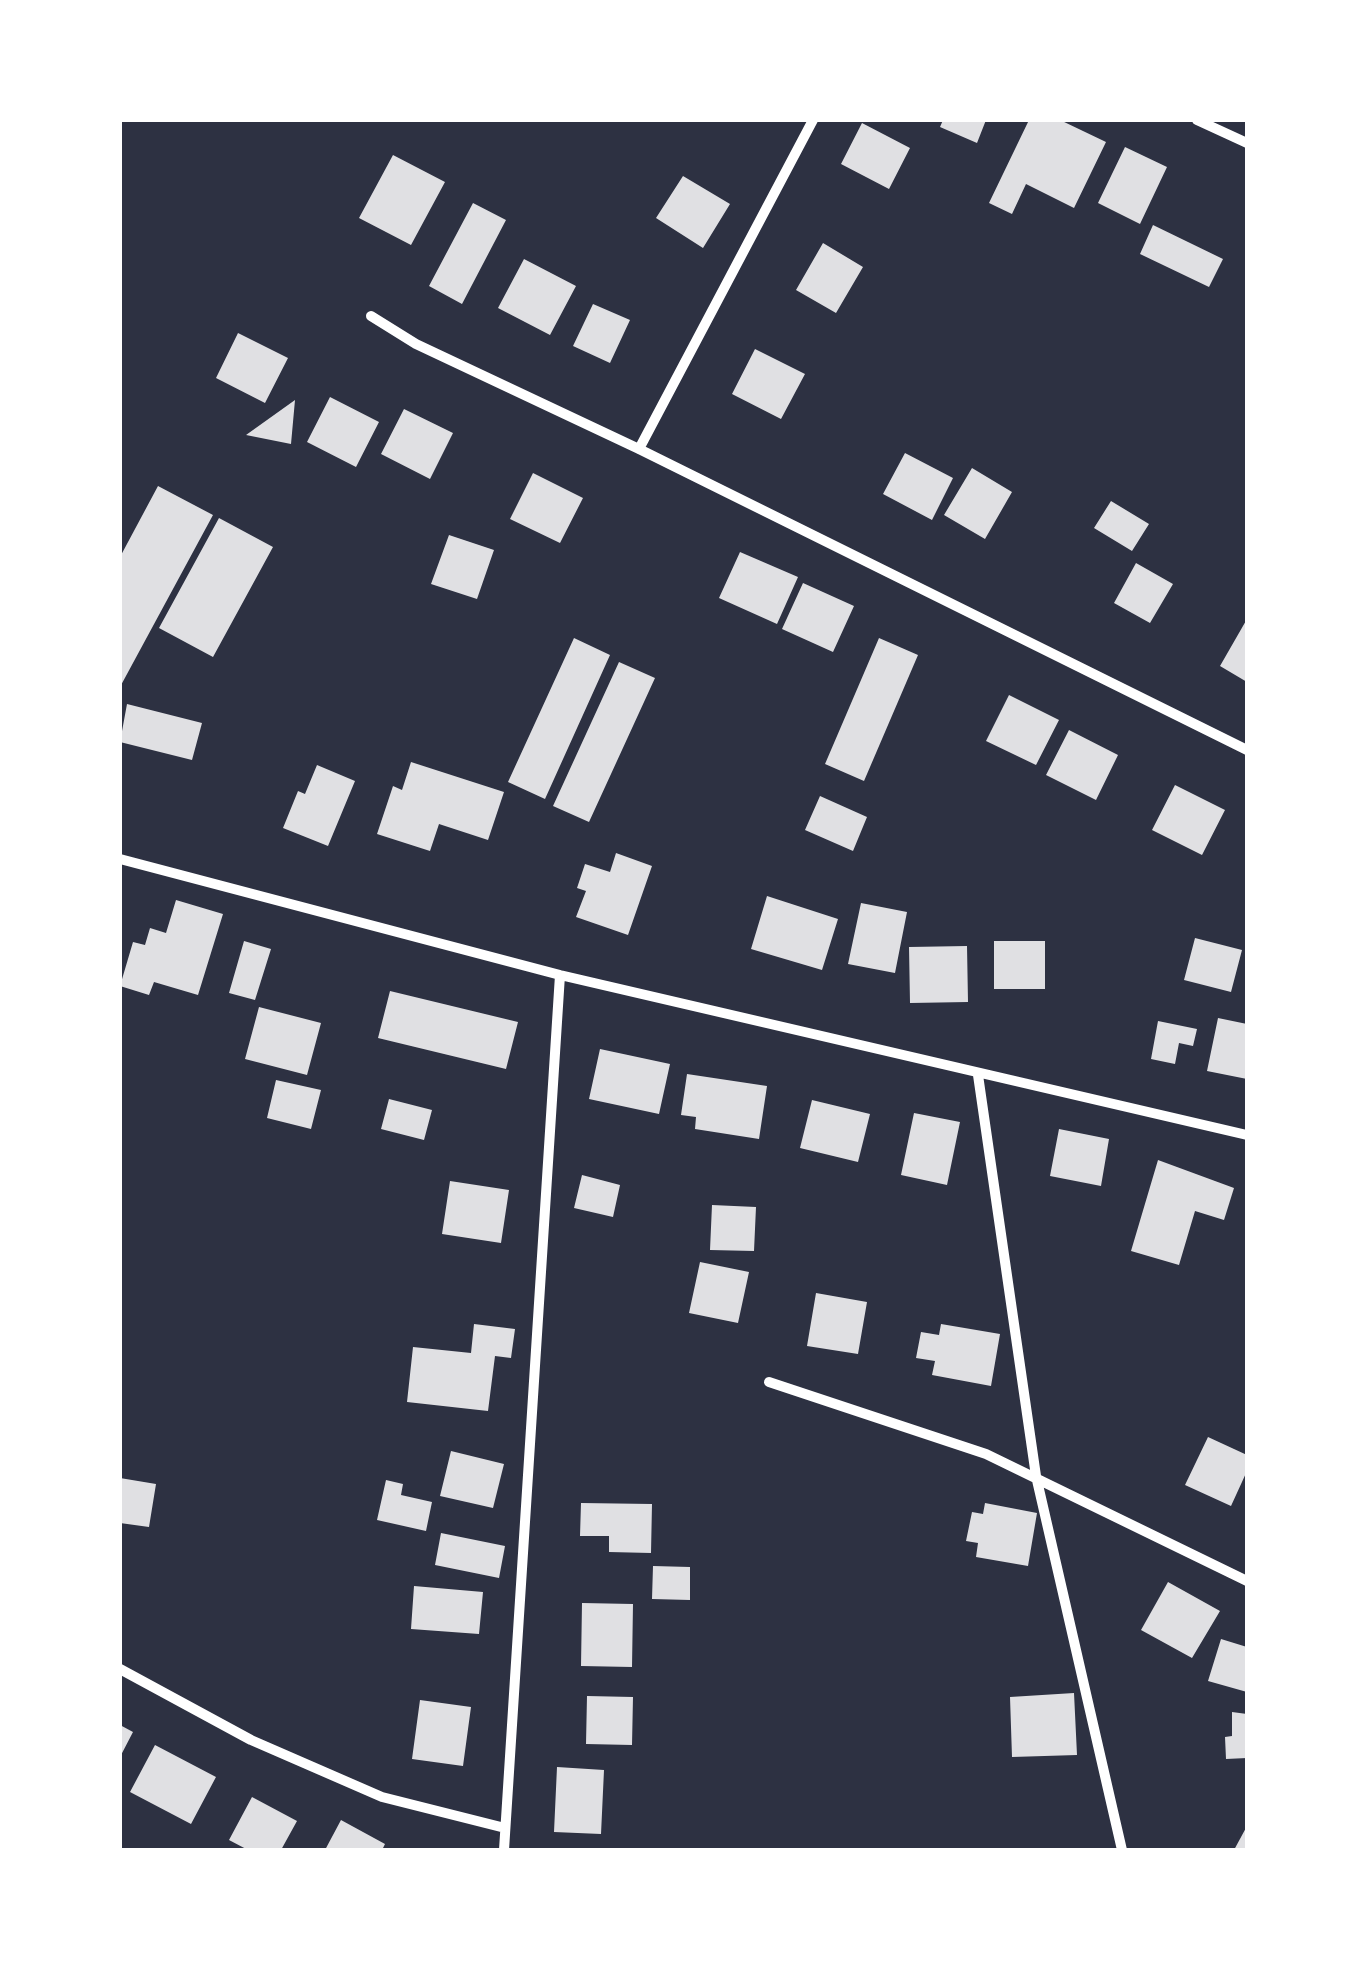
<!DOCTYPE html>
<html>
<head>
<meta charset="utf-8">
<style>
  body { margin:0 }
  #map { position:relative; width:1367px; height:1970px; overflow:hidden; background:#2d3142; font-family:Rubik,sans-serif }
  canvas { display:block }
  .frame { position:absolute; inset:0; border:122px solid #fff; pointer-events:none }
</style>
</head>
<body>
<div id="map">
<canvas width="1367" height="1970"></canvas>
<div class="frame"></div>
</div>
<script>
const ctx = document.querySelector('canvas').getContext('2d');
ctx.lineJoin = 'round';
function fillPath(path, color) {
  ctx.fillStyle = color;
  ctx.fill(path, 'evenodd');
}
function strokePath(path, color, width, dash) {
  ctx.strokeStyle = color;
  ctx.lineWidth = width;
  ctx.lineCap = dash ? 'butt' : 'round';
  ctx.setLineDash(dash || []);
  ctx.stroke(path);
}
fillPath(new Path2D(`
  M943 120H986L977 143 940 127Z
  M1029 120H1060L1106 142 1074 208 1026 184 1012 214 989 203Z
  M862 123 910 148 889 189 841 164Z
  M1125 147 1167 167 1140 224 1098 203Z
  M393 155 445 182 411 245 359 218Z
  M683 176 730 204 703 248 656 218Z
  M473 203 506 220 462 304 429 286Z
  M1153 225 1223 259 1209 287 1140 254Z
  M823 243 863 267 836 313 796 290Z
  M524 259 576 286 550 335 498 308Z
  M593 304 630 320 610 363 573 346Z
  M238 333 288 358 265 403 216 378Z
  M755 349 805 374 781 419 732 394Z
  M330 397 379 422 356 467 307 442Z
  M295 400 291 444 246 435Z
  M404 409 453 433 430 479 381 454Z
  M905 453 953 478 932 520 883 494Z
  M972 468 1012 492 985 539 944 515Z
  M533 473 583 498 560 543 510 519Z
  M158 486 213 515 120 687V557Z
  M1111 501 1149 524 1132 551 1094 528Z
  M219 518 273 547 213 657 159 628Z
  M449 535 494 550 477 599 431 584Z
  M740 552 798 577 777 624 719 598Z
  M1136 563 1173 584 1150 623 1114 603Z
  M803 583 854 606 833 652 782 629Z
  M1247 619V682L1220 666Z
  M574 638 610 655 545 799 508 782Z
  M879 638 918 655 864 781 825 764Z
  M619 662 655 678 589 822 553 806Z
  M1009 695 1059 720 1036 765 986 741Z
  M127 704 202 723 192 760 120 742Z
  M1069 730 1118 755 1096 800 1046 775Z
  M411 762 504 792 488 840 439 824 430 851 377 834 393 786 402 790Z
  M317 765 355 781 328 846 283 828 298 791 305 794Z
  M1175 785 1225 810 1202 855 1152 830Z
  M820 796 867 817 853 851 805 830Z
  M616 853 652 866 628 935 576 917 586 891 577 888 585 864 610 872Z
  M767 896 838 919 822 970 751 949Z
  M176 900 223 914 198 995 154 982 149 995 120 986 133 942 145 945 150 928 166 933Z
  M861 903 907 912 895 973 848 964Z
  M1195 938 1242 950 1231 992 1184 980Z
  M244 941 271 949 255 1000 229 993Z
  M994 941H1045V989H994Z
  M967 946 968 1002 910 1003 909 947Z
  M390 991 518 1022 506 1069 378 1038Z
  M259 1007 321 1023 307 1075 245 1059Z
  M1218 1018 1247 1024V1079L1207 1071Z
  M1158 1021 1197 1029 1193 1046 1179 1043 1175 1064 1151 1059Z
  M600 1049 670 1064 659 1114 589 1099Z
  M687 1074 767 1086 759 1139 695 1129 696 1117 681 1115Z
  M276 1080 321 1090 311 1129 267 1118Z
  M389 1099 432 1110 424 1140 381 1129Z
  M812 1100 870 1114 858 1162 800 1148Z
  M914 1113 960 1122 947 1185 901 1175Z
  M1059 1129 1109 1139 1101 1186 1050 1176Z
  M1158 1160 1234 1188 1224 1220 1195 1211 1179 1265 1131 1251Z
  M582 1175 620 1185 613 1217 574 1208Z
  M450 1181 509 1190 501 1243 442 1234Z
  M712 1205 756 1207 754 1251 710 1250Z
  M700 1262 749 1272 738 1323 689 1313Z
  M816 1293 867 1302 858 1354 807 1346Z
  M474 1324 515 1329 511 1358 495 1356 488 1411 407 1402 413 1347 471 1353Z
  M941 1324 1000 1334 991 1386 932 1375 935 1361 916 1358 921 1332 939 1335Z
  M1208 1437 1247 1455V1471L1231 1506 1185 1485Z
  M451 1451 504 1464 493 1508 440 1496Z
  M120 1478 156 1484 149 1527 120 1523Z
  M386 1480 403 1484 401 1495 432 1502 426 1531 377 1520Z
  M581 1503 652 1504 651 1553 609 1552V1536H580Z
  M985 1503 1037 1513 1028 1566 976 1557 978 1543 966 1541 972 1512 983 1514Z
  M441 1533 505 1546 499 1578 435 1565Z
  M653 1566 690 1567V1600L652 1599Z
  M1168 1582 1220 1611 1192 1658 1141 1630Z
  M414 1586 483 1592 479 1634 411 1629Z
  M582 1603 633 1604 632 1667 581 1666Z
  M1221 1639 1247 1647V1692L1208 1681Z
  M1074 1693 1077 1755 1012 1757 1010 1697Z
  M587 1696 633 1697 632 1745 586 1744Z
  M420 1700 471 1707 463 1766 412 1759Z
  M1232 1712 1247 1714V1758L1226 1759 1225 1737 1232 1736Z
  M120 1725 133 1732 120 1757Z
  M155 1745 216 1777 191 1824 130 1792Z
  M557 1767 604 1770 601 1834 554 1832Z
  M252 1797 297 1821 281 1850H248L229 1840Z
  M341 1820 385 1844 382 1850H325Z
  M1247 1826V1850H1234Z`), '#e0e0e3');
strokePath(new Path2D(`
  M1197 120 1247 143
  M371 316 416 344 639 449 1247 750
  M639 449 813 120
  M120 859 560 975 1247 1135
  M978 1075 1036 1476 1122 1850
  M769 1382 986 1454 1247 1581
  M120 1669 251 1740 382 1797 505 1828
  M504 1850 560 975`), '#fff', 10);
</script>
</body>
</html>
